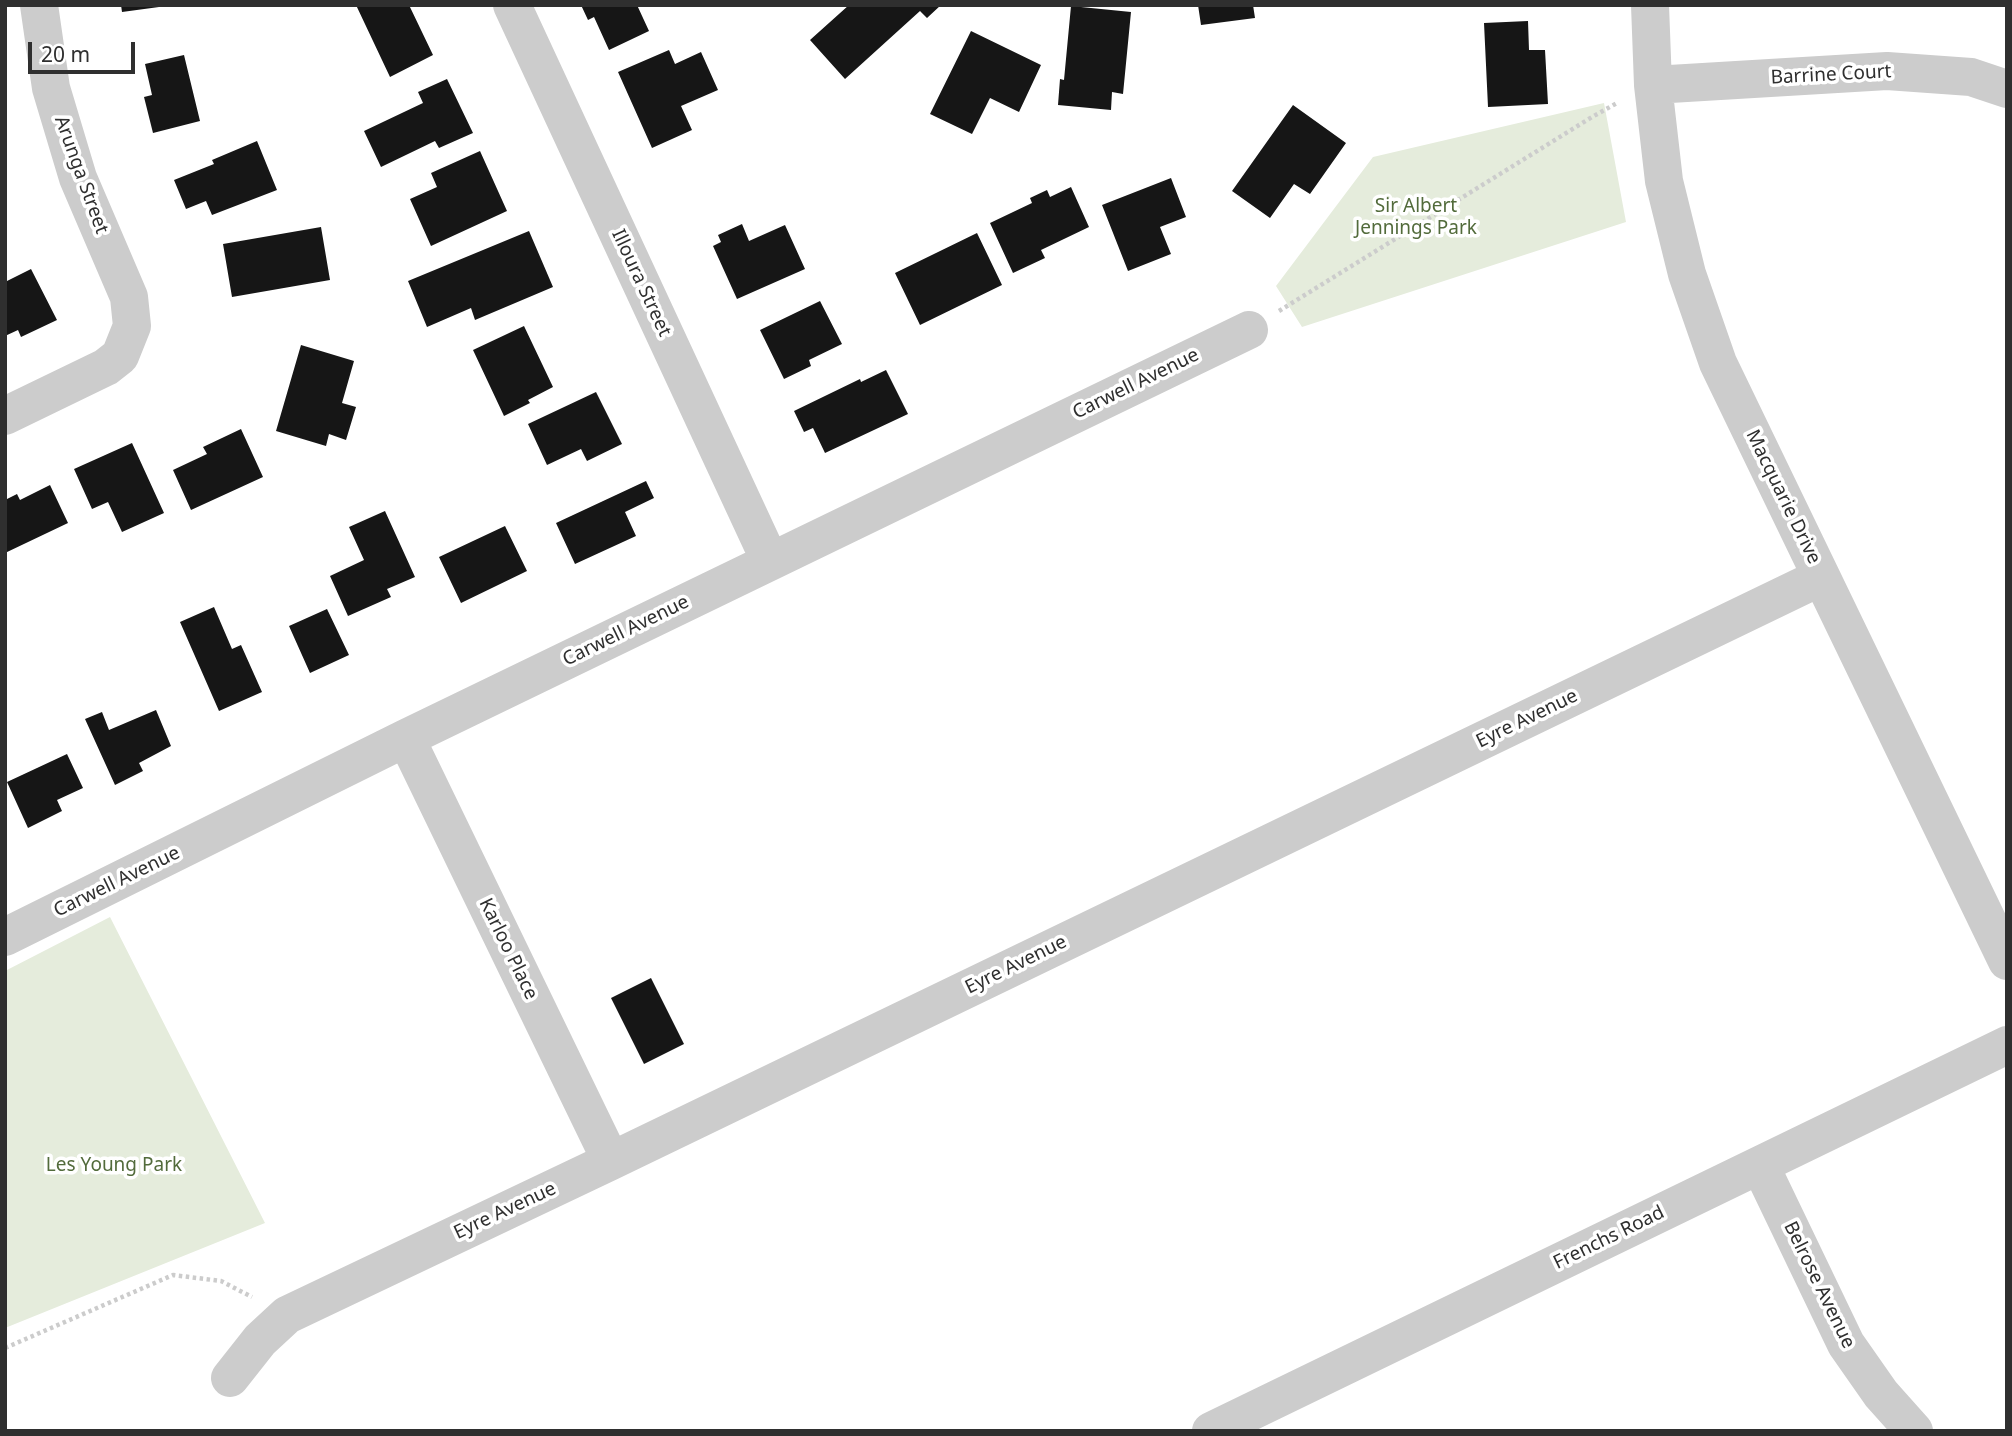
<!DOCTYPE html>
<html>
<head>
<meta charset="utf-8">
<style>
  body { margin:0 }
  #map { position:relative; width:2012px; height:1436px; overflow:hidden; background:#fff; font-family:"Noto Sans",sans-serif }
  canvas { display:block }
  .frame { position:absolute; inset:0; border:7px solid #2f2f2f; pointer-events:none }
  .scale { position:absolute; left:28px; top:42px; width:107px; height:32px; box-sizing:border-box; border:4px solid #2f2f2f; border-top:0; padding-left:9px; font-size:21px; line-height:24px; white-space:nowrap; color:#2f2f2f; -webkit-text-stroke:5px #fff; paint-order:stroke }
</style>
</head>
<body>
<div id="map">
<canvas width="2012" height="1436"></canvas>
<div class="frame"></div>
<div class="scale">20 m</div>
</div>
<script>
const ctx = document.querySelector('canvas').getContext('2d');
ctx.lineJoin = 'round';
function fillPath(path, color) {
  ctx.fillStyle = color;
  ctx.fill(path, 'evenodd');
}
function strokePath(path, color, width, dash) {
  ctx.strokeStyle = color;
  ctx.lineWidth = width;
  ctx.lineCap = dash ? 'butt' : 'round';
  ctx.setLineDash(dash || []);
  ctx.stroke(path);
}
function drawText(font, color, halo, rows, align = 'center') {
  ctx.font = font + ' "Noto Sans",sans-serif';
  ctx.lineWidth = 7;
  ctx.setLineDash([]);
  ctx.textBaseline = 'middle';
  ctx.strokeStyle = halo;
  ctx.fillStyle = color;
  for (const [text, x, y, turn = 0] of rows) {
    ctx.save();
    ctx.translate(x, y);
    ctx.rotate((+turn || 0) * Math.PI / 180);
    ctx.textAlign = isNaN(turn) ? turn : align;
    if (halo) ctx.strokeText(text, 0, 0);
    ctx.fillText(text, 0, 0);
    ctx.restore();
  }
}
fillPath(new Path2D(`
  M1604 103 1626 222 1302 327 1276 286 1373 157Z
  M110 917 265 1223 5 1328V971Z`), '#e5ecdc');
fillPath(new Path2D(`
  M121 5H159V7L122 12Z
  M356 5H409L433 55 390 77Z
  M581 5H637L649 31 609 50 594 17 588 20Z
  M849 5H941L927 18 920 11 845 79 810 40Z
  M1198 5H1253L1255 18 1201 25Z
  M1071 6 1131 12 1123 94 1112 92 1111 110 1058 105 1060 79 1064 80Z
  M1528 21 1529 50H1545L1548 104 1488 107 1484 23Z
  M971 31 1041 65 1019 112 990 98 972 134 930 114Z
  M669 50 675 64 701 52 718 90 681 106 692 130 652 148 618 72Z
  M184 55 200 121 153 133 144 97 152 95 145 64Z
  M447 79 473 133 439 148 435 141 381 167 364 131 423 103 418 92Z
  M1293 105 1346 143 1310 194 1294 184 1270 218 1232 191Z
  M257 141 277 190 212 215 206 201 186 209 174 180 214 164 212 160Z
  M480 151 507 211 431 246 410 199 437 187 431 173Z
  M1171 178 1186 217 1160 227 1171 254 1128 271 1102 205Z
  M1071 187 1089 227 1041 250 1045 258 1013 273 990 223 1032 203 1030 198 1047 190 1050 197Z
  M742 224 749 241 785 225 805 269 737 299 713 246 721 242 718 235Z
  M321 227 330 280 232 297 223 244Z
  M529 231 553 287 475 320 471 308 427 327 408 281Z
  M977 233 1002 285 920 325 895 273Z
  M31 269 57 320 21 337 18 330 5 336V282Z
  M820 301 842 344 809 360 811 366 784 379 760 330Z
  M524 326 553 387 528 400 530 403 504 416 473 350Z
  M301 345 354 361 342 403 356 407 346 440 329 434 326 446 276 431Z
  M886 370 908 414 825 453 813 428 804 432 794 411 860 379 861 382Z
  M596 392 622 444 587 461 581 449 547 465 528 424Z
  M241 429 263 477 191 510 173 470 207 454 203 447Z
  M132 443 164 513 122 532 108 502 92 509 74 469Z
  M646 481 654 498 625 512 636 536 575 564 556 523Z
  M50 485 68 523 5 553V500L17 494 20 500Z
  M385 511 415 577 387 589 391 597 348 616 330 576 364 560 349 527Z
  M505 526 527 571 461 603 439 557Z
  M214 607 232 649 241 645 262 692 219 711 180 622Z
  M327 609 349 655 310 673 289 626Z
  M156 710 171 746 139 763 143 771 115 785 85 719 102 712 109 730Z
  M67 754 83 788 57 800 62 811 28 828 7 782Z
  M651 978 684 1044 644 1064 611 998Z`), '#161616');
strokePath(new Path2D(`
  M1279 311 1592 117 1617 103
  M5 1348 173 1275 221 1281 252 1297`), '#ccc', 4.5, [3.5, 3.5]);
strokePath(new Path2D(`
  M512 5 770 561
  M1650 5 1653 85 1664 181 1687 274 1718 363 2007 961
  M1653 85 1887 71 1971 77 2007 89
  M5 416 106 367 120 356 132 326 129 297 78 178 51 88 39 5
  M406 738 611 1161
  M5 937 406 738 1249 330
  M1760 1165 1846 1344 1881 1394 1914 1431
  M230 1378 260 1340 287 1315 611 1161 1821 577
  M1211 1431 2007 1045`), '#ccc', 38);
drawText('19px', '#2f2f2f', '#fff', [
  ["Barrine Court",1831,75,-3],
  ["Arunga Street",81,175,70],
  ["Illoura Street",641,283,65],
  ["Carwell Avenue",1136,384,-26],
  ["Macquarie Drive",1783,497,64],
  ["Carwell Avenue",626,631,-26],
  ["Eyre Avenue",1527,719,-26],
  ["Carwell Avenue",117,882,-26],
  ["Karloo Place",508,949,64],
  ["Eyre Avenue",1016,965,-26],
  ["Eyre Avenue",505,1211,-25],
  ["Frenchs Road",1609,1238,-26],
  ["Belrose Avenue",1819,1285,64]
]);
drawText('19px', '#526b3b', '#fff', [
  ["Sir Albert",1416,207],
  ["Jennings Park",1416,229],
  ["Les Young Park",114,1166]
]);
</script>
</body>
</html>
